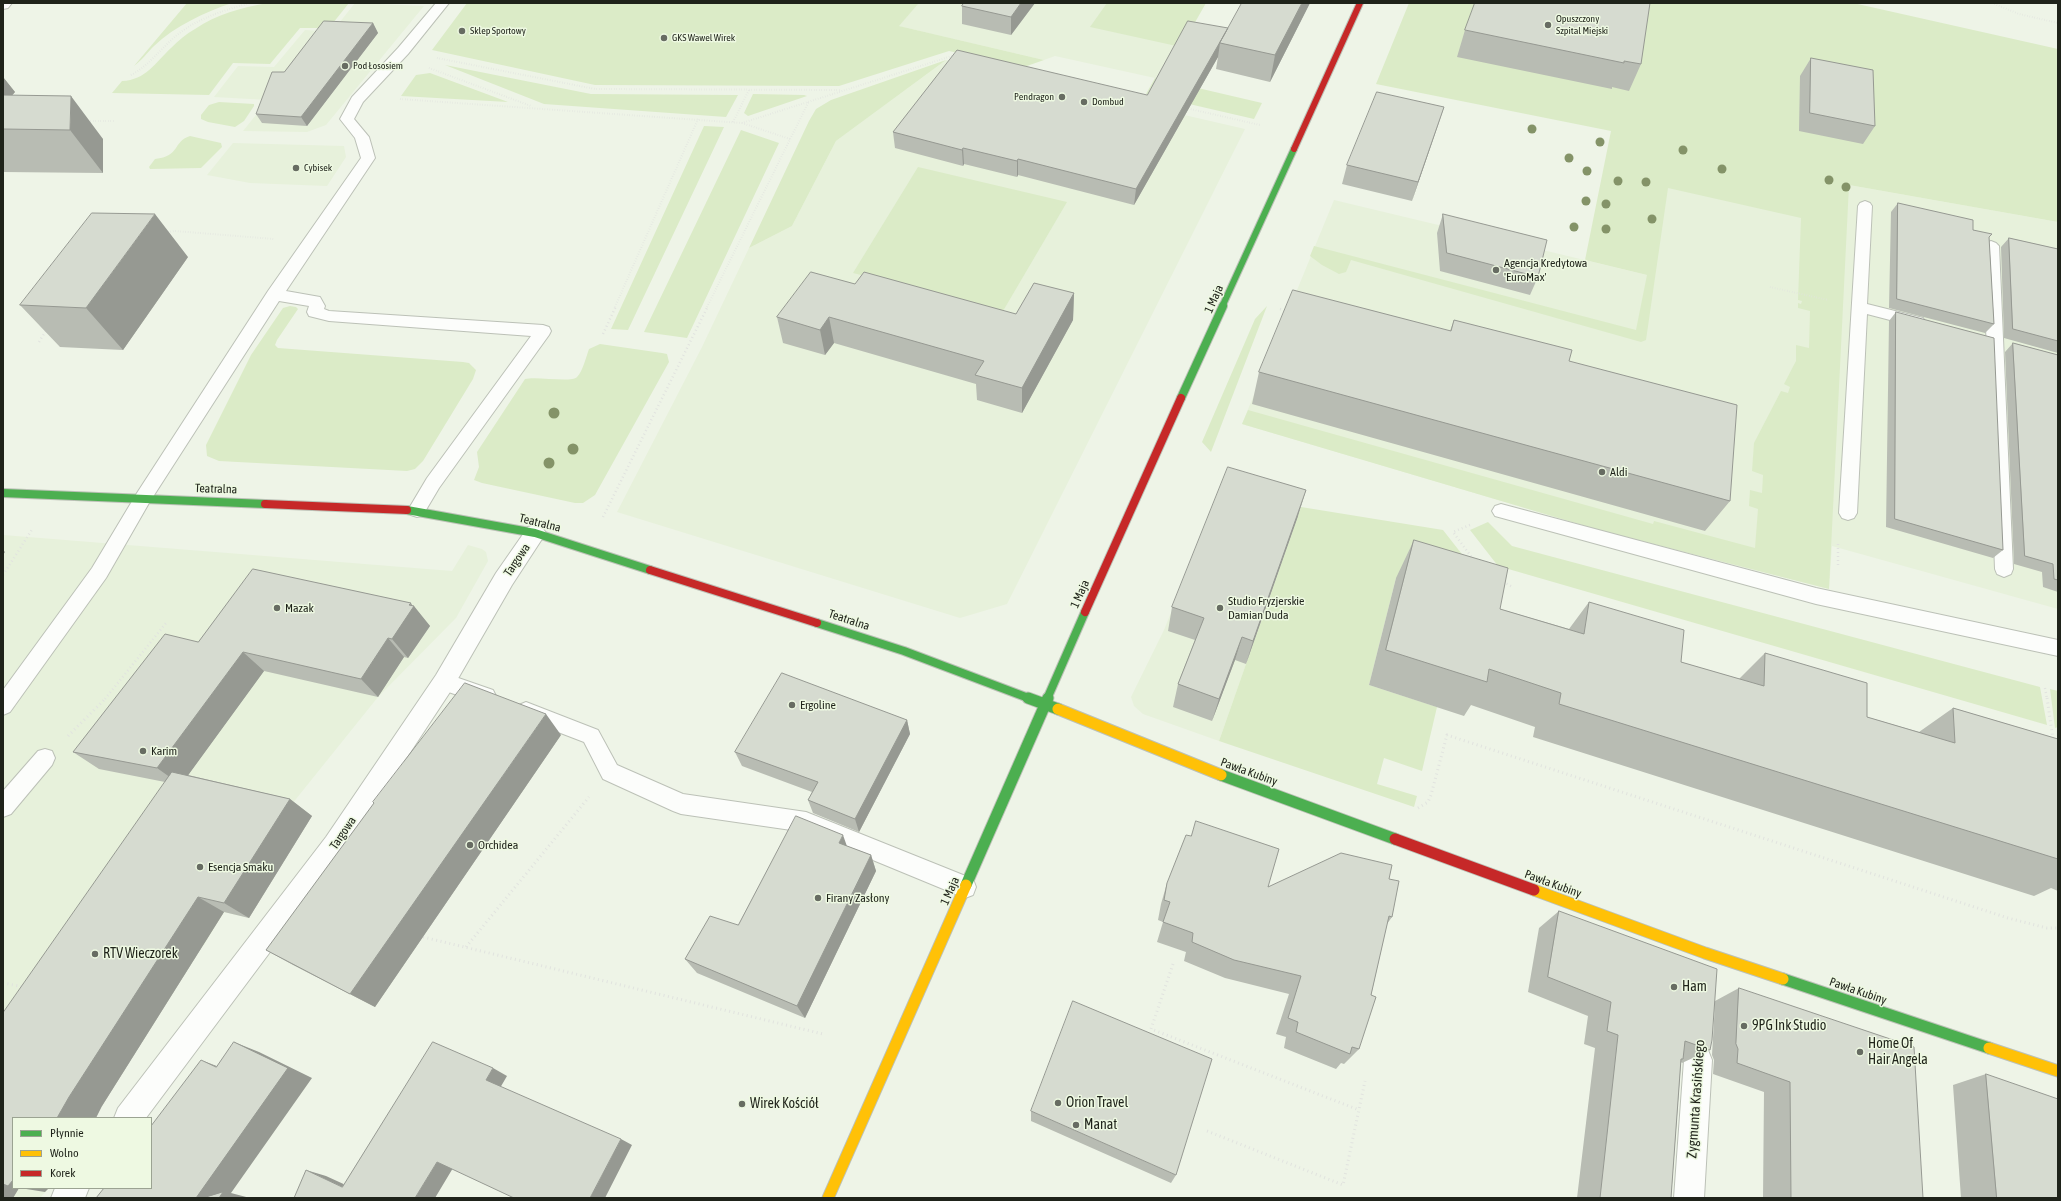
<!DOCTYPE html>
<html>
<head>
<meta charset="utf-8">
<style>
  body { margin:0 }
  #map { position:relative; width:2061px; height:1201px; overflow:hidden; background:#eef4e7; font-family:"Asap Condensed",sans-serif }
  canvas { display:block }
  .frame { position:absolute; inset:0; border:4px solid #1f231a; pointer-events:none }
  .legend { position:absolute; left:12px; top:1117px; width:140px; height:72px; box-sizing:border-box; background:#eef9e2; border:1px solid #9ba392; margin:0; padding:5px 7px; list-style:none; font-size:12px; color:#1f231a }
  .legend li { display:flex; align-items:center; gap:8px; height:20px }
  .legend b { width:20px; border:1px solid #9ba392 }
</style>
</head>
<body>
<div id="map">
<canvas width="2061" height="1201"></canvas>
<div class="frame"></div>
<ul class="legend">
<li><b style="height:5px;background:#4caf50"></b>Płynnie</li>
<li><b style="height:5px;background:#ffc107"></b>Wolno</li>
<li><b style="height:5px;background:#c62828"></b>Korek</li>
</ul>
</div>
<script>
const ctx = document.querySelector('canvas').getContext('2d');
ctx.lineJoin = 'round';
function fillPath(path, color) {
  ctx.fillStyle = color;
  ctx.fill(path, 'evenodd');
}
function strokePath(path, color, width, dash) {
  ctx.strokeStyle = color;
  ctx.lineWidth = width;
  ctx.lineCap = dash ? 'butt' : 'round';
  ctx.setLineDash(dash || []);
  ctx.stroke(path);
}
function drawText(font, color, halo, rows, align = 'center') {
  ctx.font = font + ' "Asap Condensed",sans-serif';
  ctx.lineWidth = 3;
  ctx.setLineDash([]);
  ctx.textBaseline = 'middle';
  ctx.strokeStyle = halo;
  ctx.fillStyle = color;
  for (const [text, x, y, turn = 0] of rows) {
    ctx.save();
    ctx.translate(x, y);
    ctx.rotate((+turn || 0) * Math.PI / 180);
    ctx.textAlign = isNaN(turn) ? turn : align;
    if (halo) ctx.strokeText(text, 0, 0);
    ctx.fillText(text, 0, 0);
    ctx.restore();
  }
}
fillPath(new Path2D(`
  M355 3 424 6 326 125 307 132 243 131 268 100 214 97 238 66 274 67 305 30 332 32Z
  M919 3H1107L1181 47 1164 80 1055 56 1044 60 898 26Z
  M946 60 1245 129 1007 604 960 618 617 512 702 347 749 248 792 226 836 141Z
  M233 143 344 146 346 157 327 186 250 183 207 175Z
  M1663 144 1849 185 2058 222V609L1832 546 1829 589 1599 530 1242 424 1334 200 1647 275Z
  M3 535 452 571 468 545 482 549 486 552 488 561 456 618 378 697 288 809 249 918 224 912 204 945 13 1118V1188H49L40 1198H3Z
  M1177 598 1246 664 1219 741 1143 714 1134 706 1131 697 1164 630Z`), '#e7f1db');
fillPath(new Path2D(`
  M187 3H232C205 12 175 26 154 46 147 53 142 60 134 66Z
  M267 3H349L329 28H300L270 64 233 63 209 95 112 93 122 81C146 80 155 63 171 48 178 41 186 34 195 29 217 14 241 8 267 3Z
  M467 3H919L899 26 1044 60 1024 67 949 51 839 86 595 85 432 50Z
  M1107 3H1206L1181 47 1090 27Z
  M1409 3H1853L2058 49V222L1849 185 1829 589 1599 530 1242 424 1248 410 1653 524 1654 521 1755 548 1758 509 1749 506 1750 490 1762 493 1763 475 1752 471 1754 443 1781 391 1788 393 1790 387 1784 384 1796 361V345L1809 348 1810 311 1798 308V303L1801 304 1802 301 1798 300 1801 218 1668 188 1646 340 1641 342 1351 260 1346 272 1339 274 1322 265 1310 256 1314 246 1636 330 1647 275 1585 260 1611 131 1376 84Z
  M946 60 836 141 792 226 749 248 809 121 816 109 831 100Z
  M445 65 591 94 738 95 726 117 544 104Z
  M430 73 508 102 401 96 416 75Z
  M1155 78 1262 103 1254 119 1146 94Z
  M753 94 804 95 807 96 748 116 744 113Z
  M219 102 254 104V106L244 121 235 127 208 122 201 119V115L209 105Z
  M704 126 724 127 628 330 611 329Z
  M741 130 779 143 687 338 644 332Z
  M190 136 221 143 222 147 201 168 150 169 149 167 155 159C181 156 172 142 190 136Z
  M918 167 1067 202 1003 311 853 273Z
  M290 306 296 307 298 309 277 340 275 345 278 348 463 362 469 363 476 370 473 379 423 461 415 469 407 471 219 461 207 456 206 445 251 355 283 308Z
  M1267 306 1211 452 1202 442 1255 319Z
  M600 344 662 353 667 354 669 362 595 495 583 503H575L482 483 474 480 479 467 477 452 525 379C537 376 571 383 577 377 583 371 586 357 589 349Z
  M1301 507 1443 530 1483 581 1396 578 1369 685 1437 707 1422 771 1384 758 1377 784 1417 796 1414 807 1219 741Z
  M1488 522 1512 546 2040 687 2047 725 1498 566 1470 530Z
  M2050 689 2058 691V727L2055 728Z`), '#dbebc7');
const lane = new Path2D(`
  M436 3H449L408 54 363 102 354 119 369 137 375 158 286 291 320 297 325 306 324 309 329 311 543 325 549 327 551 331 549 335 439 488 423 515 417 517 411 515 408 510 427 478 531 336 329 321 309 316 307 312 309 306 279 301 149 503 106 578 10 712 3 715V690L92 568 137 493 268 291 361 158 355 138 340 119 352 97 398 48Z
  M1865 201 1870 203 1872 206 1867 304 1923 318 1925 322 1923 326 1917 327 1867 314 1857 513 1854 518 1848 520 1842 518 1839 513 1858 206 1860 203Z
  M1991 241 1996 243 1999 246 2013 569 2011 574 2004 577 1997 574 1995 569 1983 246 1986 243Z
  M1501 504 1816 588 2058 640V656L1816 604 1495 516 1492 511 1495 506Z
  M444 673 493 690 496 696 493 702 486 705 437 688 434 682 437 676Z
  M526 702 598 730 617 765 683 794 806 812 973 879 976 887 973 895 965 898 805 832 681 814 673 811 603 779 584 742 519 717 516 711 519 705Z
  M45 749 52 751 55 758 52 765 11 814 3 817V791L38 751Z`);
const street = new Path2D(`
  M3 3H12L8 8 3 9Z
  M535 525 542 527 546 533 542 539 512 585 452 689 344 853 146 1118H114L118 1108 326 837 436 675 496 573 528 527Z
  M1698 1046 1708 1050 1712 1060 1704 1198H1674L1684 1060 1688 1050Z
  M55 1188H89L85 1198H51Z`);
const fastFar2 = new Path2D(`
  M1222 307 1294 149`);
const fastFar1 = new Path2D(`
  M1181 398 1223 306
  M3 493 265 504
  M407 510 535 533 650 570
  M817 623 904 651 1031 699
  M1047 699 1085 612`);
const fast = new Path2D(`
  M1028 698 1058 709
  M1221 775 1395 839
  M966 885 1048 698
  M1783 979 1989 1048`);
const slow = new Path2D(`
  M1058 709 1221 775
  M1534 890 1705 953 1783 979
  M1989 1048 2058 1071
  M828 1198 966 885`);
const jamFar2 = new Path2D(`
  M1294 149 1360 3`);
const jamFar1 = new Path2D(`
  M265 504 407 510
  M650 570 817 623
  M1085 612 1181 398`);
const jam = new Path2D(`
  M1395 839 1534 890`);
strokePath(lane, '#bcc1b7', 2);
strokePath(street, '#bcc1b7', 2);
strokePath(fastFar2, '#bcc1b7', 8);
strokePath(fastFar1, '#bcc1b7', 10);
strokePath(fast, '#bcc1b7', 13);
strokePath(slow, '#bcc1b7', 13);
strokePath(jamFar2, '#bcc1b7', 8);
strokePath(jamFar1, '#bcc1b7', 10);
strokePath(jam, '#bcc1b7', 13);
strokePath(new Path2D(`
  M1992 3 2019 14 2058 23
  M437 58 595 89 841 90
  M429 68 531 106
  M131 75C150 65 161 48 177 35 198 18 225 10 250 3
  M400 99 742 123 955 55
  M1186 108 1260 125
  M88 121H115
  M733 122 749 90
  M742 123 790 139
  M168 232 175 231 274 239
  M1770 287 1828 300
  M615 307 698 119
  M707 307 809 101`), '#e1e3df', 2, [0.5, 2]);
strokePath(new Path2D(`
  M1280 309 1287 311
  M603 334 616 306
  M39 342 47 329
  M603 517 708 306
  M1470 525 1453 532 1473 559
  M1838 544V567
  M3 575 33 528
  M1503 582 1513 587
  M2045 688 2047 699
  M105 699 166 623`), '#e1e3df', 2.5, [1, 3]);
strokePath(new Path2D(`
  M2047 698 2053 739
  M68 736 106 698
  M1418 808 1428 802 1431 795 1447 735 2008 918 2047 928H2058
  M423 937 823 1034
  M466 947 589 797
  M1173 964 1151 1029 1359 1110
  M3 983 24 987
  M1207 1131 1343 1185 1365 1081`), '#e1e3df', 3, [1, 3.5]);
fillPath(lane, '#fcfdfb');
fillPath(street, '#fcfdfb');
strokePath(fastFar2, '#4caf50', 6);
strokePath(fastFar1, '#4caf50', 8);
strokePath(fast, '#4caf50', 11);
strokePath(slow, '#ffc107', 11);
strokePath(jamFar2, '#c62828', 6);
strokePath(jamFar1, '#c62828', 8);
strokePath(jam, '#c62828', 11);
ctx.fillStyle = '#849368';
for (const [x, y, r] of [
  [1532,129,4.5],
  [1600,142,4.5],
  [1683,150,4.5],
  [1569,158,4.5],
  [1722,169,4.5],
  [1587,171,4.5],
  [1829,180,4.5],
  [1618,181,4.5],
  [1646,182,4.5],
  [1846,187,4.5],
  [1586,201,4.5],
  [1606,204,4.5],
  [1652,219,4.5],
  [1574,227,4.5],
  [1606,229,4.5],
  [554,413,5.5],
  [573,449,5.5],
  [549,463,5.5]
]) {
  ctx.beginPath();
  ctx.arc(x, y, r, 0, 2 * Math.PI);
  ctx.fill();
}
fillPath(new Path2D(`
  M1035 3 1011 35 962 24V6Z
  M1310 3 1270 82 1216 69 1218 57 1134 205 1018 175 1017 177 964 164 963 166 895 148 893 132 1147 95 1227 30Z
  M373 23 378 33 307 126 262 123 256 114 284 72Z
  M1465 30 1641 64 1629 91 1612 87V89L1457 57Z
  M1811 58 1875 126 1863 144 1799 131 1800 76Z
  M3 77 15 92 12 95 103 139V173L3 172Z
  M1444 107 1412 201 1342 184 1347 165Z
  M1898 203 1973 230 1989 237 1994 324 1985 333 1889 308 1891 212Z
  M1443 214 1538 277 1530 295 1440 271 1437 233Z
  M2009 238 2058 249V353L2004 338 2001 247Z
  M188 257 123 350 60 347 20 305Z
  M855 284 1016 314 1074 293 1073 320 1022 413 977 400 976 384 834 343 825 355 783 343 777 317Z
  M1896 312 2003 550 1993 558 1886 527 1889 321Z
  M1454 320 1730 501 1705 531 1252 404 1259 372 1450 331Z
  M2013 343 2058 355V592L2043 587 2042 572 2014 564 2005 352Z
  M1298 516 1246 664 1235 660 1212 721 1173 707 1178 684 1195 640 1168 631 1172 607Z
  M1414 540 1500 609 1569 629 1589 602 1681 662 1739 679 1765 653 1867 717 1919 732 1953 708 2058 739V891L2051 888 2034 896 1533 737 1535 727 1471 705 1464 716 1369 685 1396 578Z
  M413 606 430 626 408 658 404 657 378 697 264 671 188 775 290 799 312 816 249 918 224 912 102 1106 13 1188H19L13 1198H3L165 782 99 769 73 752 198 642Z
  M907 720 910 734 859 832 813 813 808 800 812 792 742 766 735 752Z
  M561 735 375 1007 293 965 266 950Z
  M847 846 871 855 876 871 805 1018 697 973 685 959 738 925Z
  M1389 879 1392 917 1387 924 1359 1049 1344 1064 1341 1063 1336 1069 1284 1048 1286 1037 1276 1034 1289 994 1225 978 1184 961 1186 952 1157 942 1163 922 1158 920 1161 904 1167 883 1268 887Z
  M1559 911 1715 1001 1739 988 1923 1198H1763L1764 1092 1713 1074 1714 1060 1712 1055 1715 1004 1710 1050 1682 1063 1681 1062 1671 1198H1577L1595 1048 1584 1044 1588 1016 1528 992 1539 928Z
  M1986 1074 2058 1198H1961L1953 1085Z
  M1031 1111 1176 1175 1171 1183 1031 1121Z`), '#b8bcb3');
fillPath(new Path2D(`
  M1021 3H1035L1011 35V17Z
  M1302 3H1310L1270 82 1275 55Z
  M373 23 378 33 307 126 301 117Z
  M1228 28 1225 44 1220 43 1218 57 1134 205 1136 189Z
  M3 77 15 92 3 106Z
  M71 96 103 139V173L70 130Z
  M1444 107 1438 125 1412 201 1418 182Z
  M963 148 964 164 963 166 962 150Z
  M1018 159V175L1017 177V161Z
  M155 214 188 257 123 350 86 308Z
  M1074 293 1073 320 1022 413V388Z
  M829 317 834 343 825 355 820 330Z
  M1306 490 1298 516 1246 664 1253 641Z
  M3 550 5 552 3 555Z
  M411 603 413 607 414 606 430 626 408 658 392 639Z
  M1242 637 1235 660 1212 721 1219 699Z
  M388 638 404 657 378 697 361 679Z
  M243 652 264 671 181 785 157 768Z
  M546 714 561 735 375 1007 350 994Z
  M907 720 910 734 859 832 855 819Z
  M290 799 312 816 249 918 224 903Z
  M843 835 849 852 839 843Z
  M871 855 876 871 805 1018 797 1006Z
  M198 897 224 912 102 1106 96 1118H57L69 1097Z
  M234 1042 259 1052 312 1078 231 1193 250 1198H196Z
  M201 1060 227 1070 216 1067Z
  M493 1068 507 1076 500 1088 486 1080Z
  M621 1139 632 1145 605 1198H590Z
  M437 1162 453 1168 435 1198H415Z
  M306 1170 326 1176 361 1192 342 1187Z
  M13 1180V1188H19L13 1198H3V1182Z
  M20 1188H49L45 1192Z`), '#969992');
const building = new Path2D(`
  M964 3H1021L1011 17 962 6Z
  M1242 3H1302L1275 55 1220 43Z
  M1475 3H1650L1641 64 1624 61V63L1465 30Z
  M324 21 373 23 301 117 256 114 272 72H284Z
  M1188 21 1228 28 1136 189 1018 159 1017 161 963 148 962 150 893 132 957 50 1147 95Z
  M1811 58 1873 70 1875 126 1810 113Z
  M1377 92 1444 107 1418 182 1347 165Z
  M3 95 71 96 70 130 3 129Z
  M1898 203 1973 220V230L1992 234 1989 237 1994 324 1897 299Z
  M92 213 155 214 86 308 20 305Z
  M1443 214 1547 240 1538 277 1447 253Z
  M2009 238 2058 249V341L2013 329Z
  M811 272 855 284 864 272 1016 314 1034 283 1074 293 1022 388 975 375 984 361 829 317 820 330 777 317Z
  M1293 290 1451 331 1454 320 1572 350 1569 361 1737 405 1730 501 1259 372Z
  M1896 312 1994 338 2003 550 1895 519Z
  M2013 343 2058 355V580L2054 579 2053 564 2025 556Z
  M1228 467 1306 490 1253 641 1242 637 1219 699 1178 684 1204 618 1172 607Z
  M1414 540 1508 568 1500 609 1584 634 1589 602 1684 630 1681 662 1719 673 1764 686 1765 653 1867 683V717L1955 743 1953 708 2058 739V859L1559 704 1561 693 1489 669 1487 682 1386 650Z
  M253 569 411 603 409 605 414 606 392 639 388 638 361 679 243 652 157 768 73 752 165 634 198 642Z
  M782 673 907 720 855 819 808 800 818 782 735 752Z
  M465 683 546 714 350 994 266 950 374 803 373 802Z
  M172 772 290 799 224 903 198 897 69 1097 57 1118H13V1180L8 1186 3 1184V1013Z
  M796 816 843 835 839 843 871 855 797 1006 685 959 710 916 738 925Z
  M1196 821 1279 849 1268 887 1341 853 1392 865 1389 879 1399 881 1392 917 1389 916 1371 995 1376 997 1359 1049 1352 1047 1350 1054 1296 1032 1298 1022 1288 1018 1301 976 1234 960 1192 942 1193 933 1163 922 1170 902 1164 900 1167 883 1186 835 1191 836Z
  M1559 911 1717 969 1712 1040 1710 1050 1685 1041 1683 1059H1681L1671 1198H1600L1618 1035 1607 1031 1611 1002 1548 977Z
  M1739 988 1914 1047 1923 1198H1791L1790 1082 1737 1063 1738 1049 1736 1044Z
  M1073 1001 1212 1059 1176 1175 1031 1111Z
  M234 1042 288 1068 196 1198H96L104 1188H151V1126L201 1060 216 1067Z
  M433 1042 493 1068 486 1080 621 1139 590 1198H514L437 1162 415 1198H294L306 1170 342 1187Z
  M1986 1074 2058 1099V1198H1997Z
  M223 1192 219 1198H203Z`);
fillPath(building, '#d6dbd0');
strokePath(building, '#969992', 1);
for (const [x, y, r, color] of [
  [1548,25,4,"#676c62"],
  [462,31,4,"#676c62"],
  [664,38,4,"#676c62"],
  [345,66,4,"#676c62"],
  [1062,97,4,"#676c62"],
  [1084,102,4,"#676c62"],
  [296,168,4,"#676c62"],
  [1496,270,4,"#676c62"],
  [1602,472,4,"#676c62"],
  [277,608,4,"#676c62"],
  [1220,608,4,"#676c62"],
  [792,705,4,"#676c62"],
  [143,751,4,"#676c62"],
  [470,845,4,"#676c62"],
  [200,867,4,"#676c62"],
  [818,898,4,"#676c62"],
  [95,954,4,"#676c62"],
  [1674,987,4,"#676c62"],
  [1744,1026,4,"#676c62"],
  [1860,1052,4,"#676c62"],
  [1058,1103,4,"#676c62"],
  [742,1104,4,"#676c62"],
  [1076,1125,4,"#676c62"]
]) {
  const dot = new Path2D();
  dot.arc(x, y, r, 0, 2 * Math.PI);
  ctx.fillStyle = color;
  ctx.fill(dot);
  strokePath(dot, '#eef9e2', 1.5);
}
drawText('10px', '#1f231a', '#eef9e2', [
  ["Opuszczony",1556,19],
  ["Szpital Miejski",1556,31],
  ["Sklep Sportowy",470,31],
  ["GKS Wawel Wirek",672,38],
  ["Pod Łososiem",353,66],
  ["Pendragon",1054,97,"right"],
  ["Dombud",1092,102],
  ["Cybisek",304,168]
], 'left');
drawText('12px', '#1f231a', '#eef9e2', [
  ["Agencja Kredytowa",1504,263],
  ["'EuroMax'",1504,277],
  ["Aldi",1610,472],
  ["Studio Fryzjerskie",1228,601],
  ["Damian Duda",1228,615],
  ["Mazak",285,608],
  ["Ergoline",800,705],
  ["Karim",151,751],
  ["Orchidea",478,845],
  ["Esencja Smaku",208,867],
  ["Firany Zasłony",826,898]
], 'left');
drawText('12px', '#1f231a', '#eef9e2', [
  ["1 Maja",1214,299,-66],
  ["Teatralna",216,489,2],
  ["Teatralna",540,523,14],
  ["Targowa",517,560,-56],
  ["1 Maja",1080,594,-66],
  ["Teatralna",849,620,18],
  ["Pawła Kubiny",1249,772,20],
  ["Targowa",343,833,-56],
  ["Pawła Kubiny",1553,884,20],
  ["1 Maja",950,891,-66],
  ["Pawła Kubiny",1858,991,19]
]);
drawText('14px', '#1f231a', '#eef9e2', [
  ["RTV Wieczorek",103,954],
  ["Ham",1682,987],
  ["9PG Ink Studio",1752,1026],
  ["Home Of",1868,1044],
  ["Hair Angela",1868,1060],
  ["Orion Travel",1066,1103],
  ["Wirek Kościół",750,1104],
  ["Manat",1084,1125]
], 'left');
drawText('14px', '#1f231a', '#eef9e2', [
  ["Zygmunta Krasińskiego",1696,1099,-86]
]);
</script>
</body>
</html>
